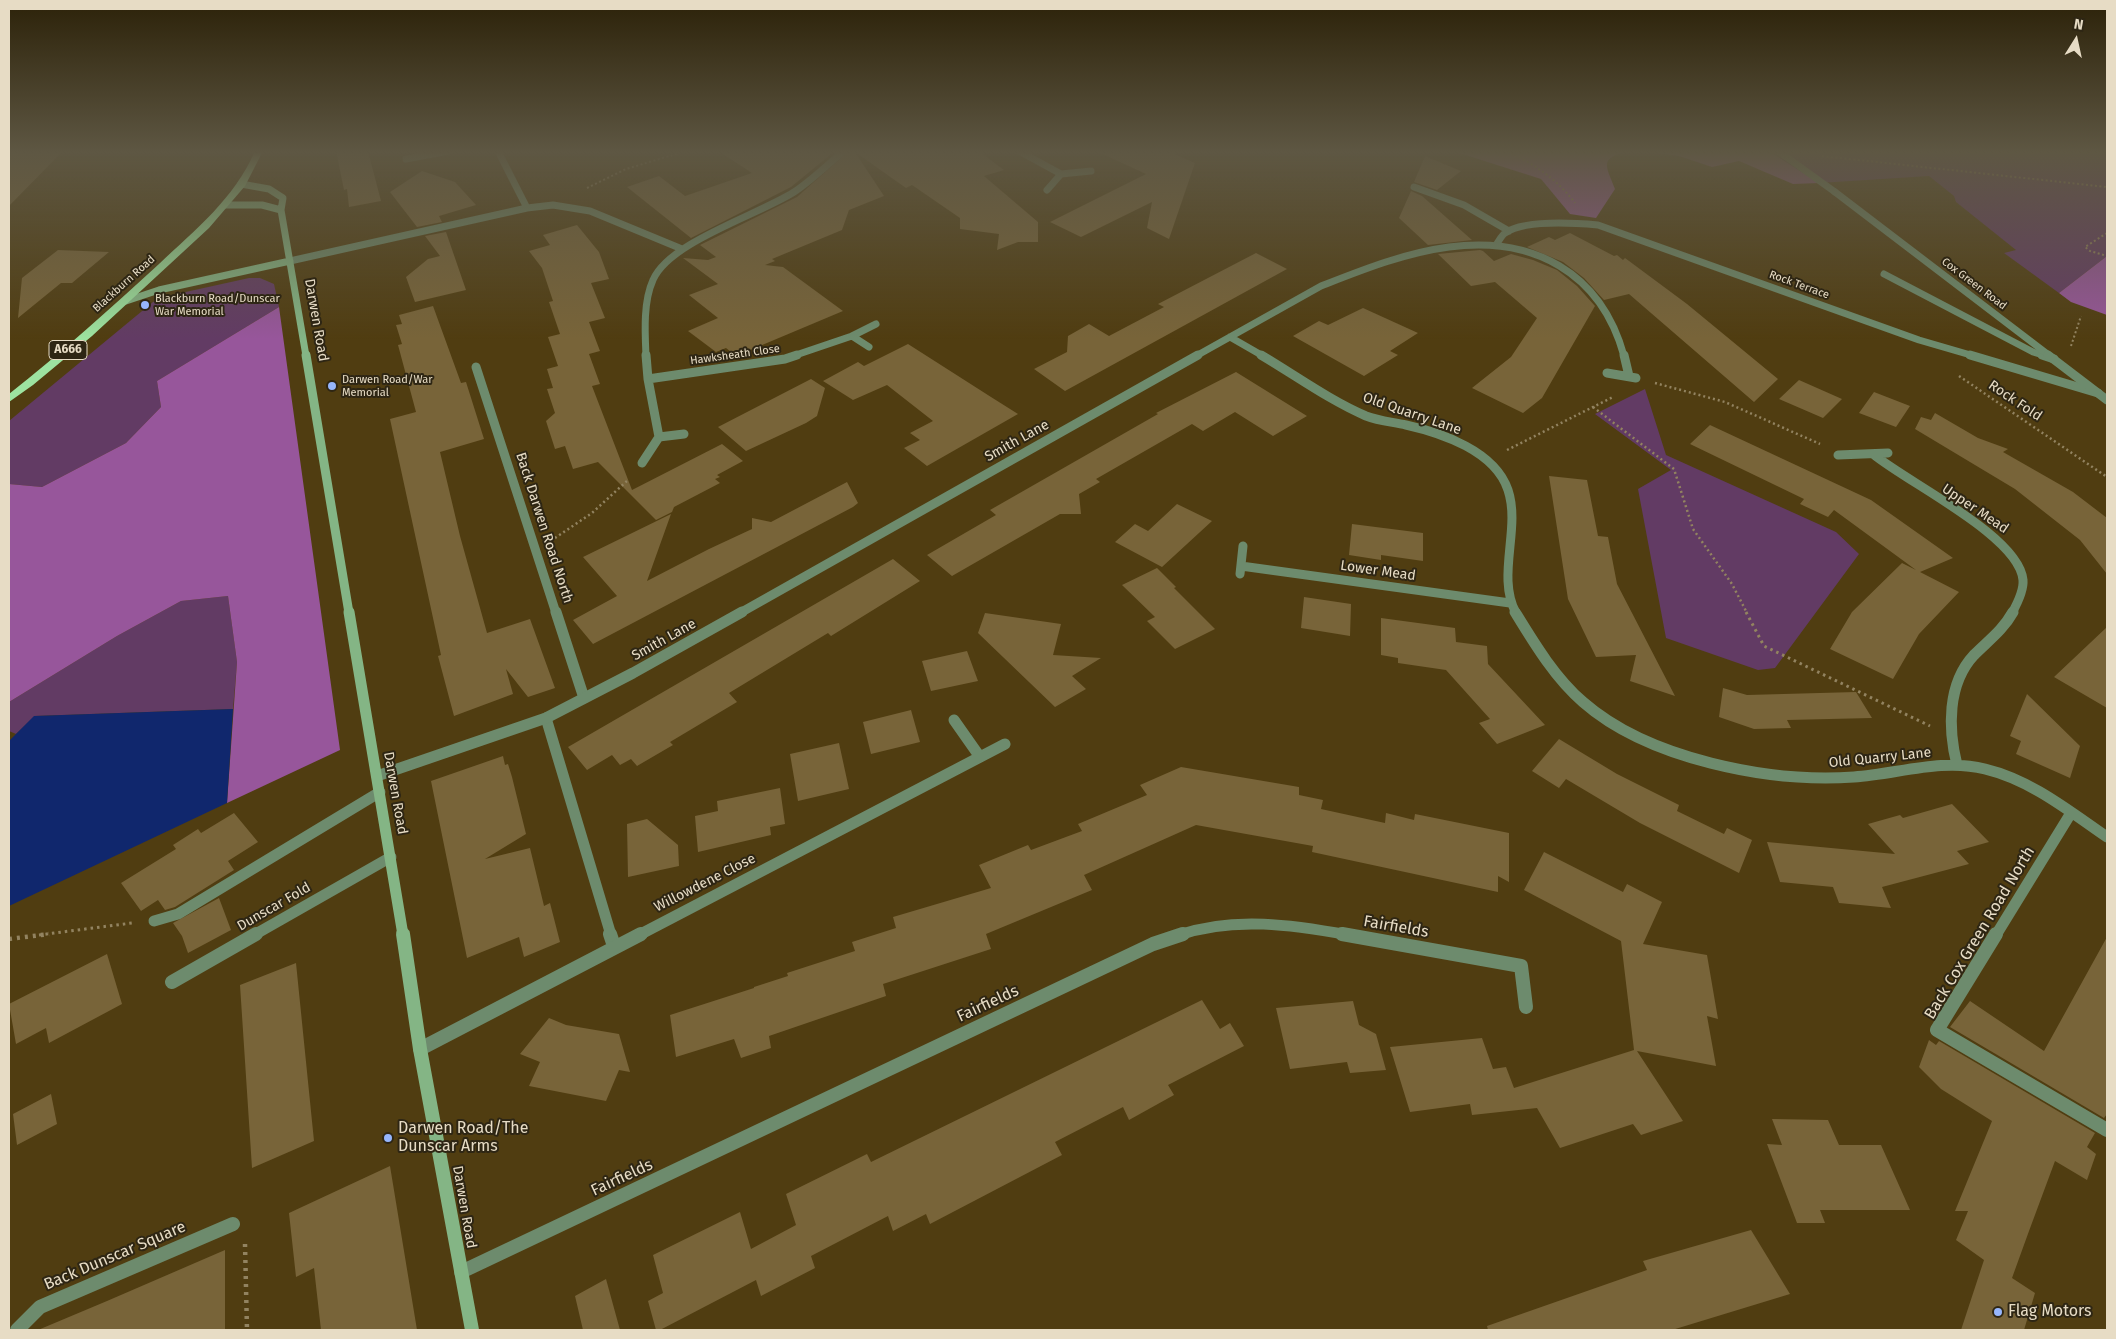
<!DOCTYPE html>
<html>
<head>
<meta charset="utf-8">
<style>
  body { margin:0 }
  #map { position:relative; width:2116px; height:1339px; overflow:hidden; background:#503d11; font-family:"Fira Sans",sans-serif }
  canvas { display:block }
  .frame { position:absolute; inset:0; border:10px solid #e7dcc5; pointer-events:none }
  .north { position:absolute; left:2051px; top:15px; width:50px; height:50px; -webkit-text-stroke:4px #2e2614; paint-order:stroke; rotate:10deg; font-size:14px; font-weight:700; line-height:20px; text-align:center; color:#e7dcc5 }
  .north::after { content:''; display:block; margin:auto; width:18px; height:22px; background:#e7dcc5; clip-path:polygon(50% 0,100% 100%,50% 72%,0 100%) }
</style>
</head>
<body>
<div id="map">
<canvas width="2116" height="1339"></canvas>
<div class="frame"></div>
<div class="north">N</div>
</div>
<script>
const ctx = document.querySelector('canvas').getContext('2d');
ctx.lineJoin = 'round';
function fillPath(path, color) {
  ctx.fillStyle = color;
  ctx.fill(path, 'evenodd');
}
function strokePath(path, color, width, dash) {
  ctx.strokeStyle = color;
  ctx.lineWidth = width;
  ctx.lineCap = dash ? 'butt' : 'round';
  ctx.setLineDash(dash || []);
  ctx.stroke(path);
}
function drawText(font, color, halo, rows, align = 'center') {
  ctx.font = font + ' "Fira Sans",sans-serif';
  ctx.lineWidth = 4;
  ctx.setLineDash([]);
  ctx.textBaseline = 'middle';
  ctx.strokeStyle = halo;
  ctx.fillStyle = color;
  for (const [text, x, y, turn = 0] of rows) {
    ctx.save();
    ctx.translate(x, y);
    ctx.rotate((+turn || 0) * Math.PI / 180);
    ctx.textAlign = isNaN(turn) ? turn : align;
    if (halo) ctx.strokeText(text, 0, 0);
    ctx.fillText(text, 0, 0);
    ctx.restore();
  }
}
fillPath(new Path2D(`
  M1769 151H2107V256L2059 293 2004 253 2016 250 1956 202 1954 196 1929 176 1819 183Z
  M249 278H260L274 284 279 307 157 381 161 407 126 443 42 487 9 484V421L153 302 172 295Z
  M1645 389 1666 455 1836 532 1859 554 1775 668 1758 670 1666 638 1638 489 1671 470 1595 414Z
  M228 596 237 662 233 709 35 716 16 734 9 731V702L117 636 181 601Z`), '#623b64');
fillPath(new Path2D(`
  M1453 151H1630C1598 158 1606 165 1615 189L1596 218 1570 214 1541 179Z
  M1640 151H1769L1819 183 1793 184 1739 161 1712 167 1679 156Z
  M2107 256V315L2071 302 2059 293Z
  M279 307 340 750 227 803 237 662 228 596 181 601 117 636 9 702V484L42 487 126 443 161 407 157 381Z`), '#97569b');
fillPath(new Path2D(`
  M233 709 227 803 9 906V741L34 716Z`), '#10276d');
fillPath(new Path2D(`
  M9 151H63L9 206Z
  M336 151H368L381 201 349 207 347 189 344 190Z
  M718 151H835L791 187 691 238 627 187 659 176 685 196 752 173Z
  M849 151H979L1004 170 984 176 1038 222V242H1018L997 250 999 234 960 229V218L912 185 906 188 855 152 884 196 849 210 842 230 772 259 775 261 765 265 783 267 843 311 736 356 726 348 716 352 688 331 718 318 689 295 718 284 683 258 708 260 716 257 700 245 797 197Z
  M1096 151H1168L1195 163 1169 239 1147 228 1152 202 1081 237 1050 222 1146 174Z
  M1425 156 1461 171 1437 190 1414 182Z
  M422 171 455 182 476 205 439 216 442 222 417 227 390 192Z
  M1411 191 1422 196 1472 240 1428 245 1399 218Z
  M577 225 599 252 609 279 591 283 605 318 589 322 600 351 589 354 600 384 592 386 632 490 722 444 743 461 717 475 720 477 715 479 720 483 674 507 672 512 656 520 598 462 573 469 565 446 555 449 546 421 555 413 547 389 553 388 547 369 558 366 548 337 560 334 549 302 553 301 542 268 529 251 550 245 543 235Z
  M446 232 466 290 415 302 406 277 428 259 440 256 425 236Z
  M1570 233 1614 256 1617 255 1623 260 1625 258 1687 304 1778 379 1754 402 1629 294 1604 300 1584 278 1563 262 1527 247 1549 237 1555 240Z
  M58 250 109 252 72 283H61L18 318 22 278Z
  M1480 250 1483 251 1494 261 1511 254 1533 260 1557 270 1577 286 1595 306 1542 398 1523 413 1472 388 1511 357 1537 318 1495 282 1471 286 1438 254Z
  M1256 253 1287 269 1065 391 1034 369 1067 352 1068 336 1089 324 1109 336 1164 307 1158 304Z
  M433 306 461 383 466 382 484 439 440 452 460 536 487 633 530 619 555 688 528 697 506 669 513 694 454 716 438 656 441 655 390 419 416 412 398 345 402 344 396 325 402 324 399 315Z
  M1363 308 1418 333 1390 351 1398 355 1364 376 1293 336 1319 321 1328 325Z
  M908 344 991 397 1018 414 927 466 904 448 920 440 910 433 933 421 887 385 853 400 823 381 858 362 864 366Z
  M1236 372 1307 416 1273 436 1235 412 1203 431 1192 424 1096 479 1100 482 1079 494 1081 514H1060L952 576 927 555 996 515 990 510 1158 414 1156 413Z
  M811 379 825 388 817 416 806 423 746 451 718 427Z
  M1799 380 1842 399 1823 418 1779 399Z
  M1874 392 1910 406 1896 427 1859 413Z
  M1935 413 1978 438 2008 449 2003 452 2073 492 2107 518V574L2080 540 2015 489 1915 429 1921 417 1931 420Z
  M1710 425 1871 500 1953 558 1920 572 1959 592 1919 634 1893 679 1830 649 1852 612 1902 563 1916 570 1834 510 1828 517 1800 504 1804 499 1690 444Z
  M1549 476 1587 480 1598 536 1608 537 1617 584 1675 696 1630 681 1636 655 1596 657 1568 599Z
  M847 482 858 503 853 507 593 644 573 620 617 596 583 557 671 514 647 581 709 549 752 529V518L771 522Z
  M1177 504 1212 521 1162 567 1115 542 1135 524 1148 531Z
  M1352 524 1423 533V561L1381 555V560L1349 555Z
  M893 559 920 581 831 636 828 633 729 693 737 702 670 742 673 745 637 766 631 759 620 765 612 755 587 770 568 747Z
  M1157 568 1176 587 1174 588 1215 629 1175 649 1147 621 1155 617 1122 585Z
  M1304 597 1351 604 1350 636 1301 628Z
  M985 613 1061 624 1053 655 1101 658 1072 676 1086 689 1055 707 978 633Z
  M1381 618 1455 628 1456 642 1487 646 1488 664 1545 725 1497 744 1479 723 1490 719 1446 670 1398 663V658L1381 655Z
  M2107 627V708L2054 677Z
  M967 651 978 681 931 691 922 661Z
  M1723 688 1747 695 1856 692 1872 718 1787 720 1791 728 1754 729 1719 717Z
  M2027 694 2080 746 2070 778 2016 754 2021 741 2010 736Z
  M911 710 920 742 871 754 863 722Z
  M1559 739 1617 774 1679 805 1677 811 1724 834 1727 828 1752 840 1739 873 1640 823 1566 779 1559 788 1532 771Z
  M839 743 849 789 798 801 790 754Z
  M503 756 505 765 508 764 512 777 526 834 485 859 530 848 544 906 550 903 560 942 524 957 519 937 467 958 431 781Z
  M1181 767 1299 787V795L1323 800 1321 809 1385 823 1386 813 1414 820 1415 814 1509 833V882L1498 876V892L1312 852 1313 846 1196 825 1084 875 1092 890 986 934 991 949 883 984 886 996 769 1036 771 1048 741 1058 734 1039 676 1057 670 1015 754 988V987L788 976 787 973 855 951 852 942 896 928 893 917 991 888 979 865 1028 845 1031 850 1082 831 1078 824 1147 795 1140 785Z
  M780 788 785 824 770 827 771 835 698 852 695 816 718 811 717 801Z
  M1952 804 1989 842 1957 851 1969 864 1882 887 1891 908 1839 903 1833 887 1780 882 1767 842 1895 854 1868 824 1900 815 1903 818Z
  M234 813 258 842 228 861 234 870 175 907 165 910 158 900 141 911 121 883 176 849 173 845 198 829 201 833Z
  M647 819 678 845 679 866 628 877 627 824Z
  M1544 852 1623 892 1627 884 1662 902 1643 944 1707 955 1718 1019 1707 1016 1716 1066 1637 1051 1683 1121 1641 1135 1633 1124 1560 1148 1537 1108 1472 1115 1470 1104 1410 1112 1390 1047 1482 1038 1493 1069 1506 1067 1514 1088 1634 1050 1621 941 1524 890Z
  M219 898 231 930 188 953 182 936 173 923Z
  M2107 937V1114L2104 1118 1950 1027 1970 1001 2044 1051Z
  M107 954 122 1004 49 1043 46 1028 16 1044 9 1004Z
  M296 963 314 1141 252 1168 240 985Z
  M1202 1000 1220 1029 1230 1023 1244 1046 1168 1085 1174 1095 1129 1120 1123 1107 1055 1142 1062 1155 930 1224 926 1214 893 1231 888 1216 811 1256 815 1268 761 1296 756 1280 660 1330H656L648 1301 663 1293 653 1255 740 1212 751 1249 796 1225 786 1194 867 1154 871 1162Z
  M1353 1001 1359 1025 1376 1034 1386 1070 1350 1073 1347 1062 1290 1069 1276 1008Z
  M549 1018 566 1025 619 1034 630 1072 619 1070 606 1101 529 1086 540 1062 520 1054Z
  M1929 1040 1936 1045 1939 1041 2095 1133 2087 1147 2096 1154 2087 1180 2055 1161 2029 1231 2012 1278 2035 1293 2024 1330H1961L1984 1260 1956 1240 1968 1211H1955L1992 1121 1941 1089 1919 1067Z
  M51 1094 57 1124 17 1145 13 1114Z
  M1772 1119 1828 1120 1839 1145H1881L1910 1210H1820L1825 1223H1797L1767 1144 1782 1145Z
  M390 1166 417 1330H321L314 1268 296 1277 289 1213Z
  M1751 1230 1790 1294 1672 1330H1488L1487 1326 1647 1270 1643 1261Z
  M225 1250V1330H38L107 1301Z
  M606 1279 620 1330H583L575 1296Z`), '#786439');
strokePath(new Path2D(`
  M1507 151C1534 164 1557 179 1575 203
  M1822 156 2107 187
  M587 188 626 169 686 151
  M2107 233 2085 247 2090 251 2107 256
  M2071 346 2081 316`), '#928360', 2, [2, 2.5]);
strokePath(new Path2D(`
  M1959 376 2107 477
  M1655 383 1725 402 1820 444
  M1593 407 1674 469 1693 529 1732 584 1747 613
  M1507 450 1613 397
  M555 538 592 513 628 480`), '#928360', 2.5, [2, 3]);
strokePath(new Path2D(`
  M1746 612 1764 646 1930 726
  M39 935 132 923`), '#928360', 3, [2.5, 4]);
strokePath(new Path2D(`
  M9 939 49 934
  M245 1244 247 1330`), '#928360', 4.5, [3, 5]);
strokePath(new Path2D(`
  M1778 151 1835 192
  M1414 187 1464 205 1509 231
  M1496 245C1499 241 1501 236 1505 233 1524 220 1575 223 1598 225L1919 340 1974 356
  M1884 274 2033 352 2046 356`), '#6d8b6d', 7);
strokePath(new Path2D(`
  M1970 355 2098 393
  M2042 355 2054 359
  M476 367 556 613`), '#6d8b6d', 9);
strokePath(new Path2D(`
  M556 612 584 698
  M546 718 611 935
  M154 921 178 914 380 792
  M254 935 391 857
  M1996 935 2071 813`), '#6d8b6d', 11);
strokePath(new Path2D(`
  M610 934 614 946
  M1996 934 1937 1030 2107 1130
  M172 982 256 934
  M17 1330 40 1307 233 1224`), '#6d8b6d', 14);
strokePath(new Path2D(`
  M498 151 527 208
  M1019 151 1061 174
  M406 159 449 151
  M1047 190 1061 174 1091 171
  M1835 192 2050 356
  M290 261 527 208 553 205 590 211 682 249
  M852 336 869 347
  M1230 337 1263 356
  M646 356C645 333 643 302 653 280 669 242 758 215 794 192 811 181 828 164 844 151
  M793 356 852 336 876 324
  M1196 356 1321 286C1362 270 1404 253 1449 247 1533 236 1601 272 1624 356`), '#6d8b6d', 7);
strokePath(new Path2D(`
  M1261 355C1295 375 1329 400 1366 416 1379 421 1393 422 1406 425 1442 433 1495 451 1508 490 1521 529 1496 576 1516 613
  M1624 355 1629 376
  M2048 355 2107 400
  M1607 373 1636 378
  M648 379 785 359 797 355
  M659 437 684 434
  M1873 454C1908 483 2019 536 2023 580 2024 591 2017 604 2012 613
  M1838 455 1888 453
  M642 463 659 437 648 379 646 355
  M1241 566 1510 603
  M1240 574 1243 546
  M740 613 1198 355`), '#6d8b6d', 9);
strokePath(new Path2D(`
  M1515 612C1534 643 1555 678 1583 702 1648 759 1769 783 1854 777 1898 774 1942 758 1985 769 2031 780 2069 811 2107 837
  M954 720 980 757
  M1957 765C1948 729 1947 684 1974 655 1989 640 2003 630 2013 612
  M377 776 546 718 633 673 742 612
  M639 935 1005 744
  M1179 935C1234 916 1293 925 1349 935`), '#6d8b6d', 11);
strokePath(new Path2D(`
  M1342 934 1521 966 1526 1007
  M420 1049 641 934
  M461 1272 1153 944 1183 934`), '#6d8b6d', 14);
strokePath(new Path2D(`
  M241 184 269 189 283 198 281 210 306 356
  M226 205H262L281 210
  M126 301 159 290 290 261`), '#84b585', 7);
strokePath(new Path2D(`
  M306 355 349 613`), '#84b585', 9);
strokePath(new Path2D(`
  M349 612 403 935`), '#84b585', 11);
strokePath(new Path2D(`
  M403 934 420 1049 472 1330`), '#84b585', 14);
fillPath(new Path2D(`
  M255 151H263L245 186 209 228 92 336 33 385 9 402V394C61 353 110 309 159 264 196 229 234 199 255 151Z`), '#9de3a0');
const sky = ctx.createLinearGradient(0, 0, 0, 339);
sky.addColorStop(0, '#2c2209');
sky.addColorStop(0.45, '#5e5743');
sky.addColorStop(1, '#5e574300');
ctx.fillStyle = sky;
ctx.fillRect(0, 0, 2116, 339);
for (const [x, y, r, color] of [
  [145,305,5,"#96b6fd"],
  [332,386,5,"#96b6fd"],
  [388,1138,5,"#96b6fd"],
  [1998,1312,5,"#96b6fd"]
]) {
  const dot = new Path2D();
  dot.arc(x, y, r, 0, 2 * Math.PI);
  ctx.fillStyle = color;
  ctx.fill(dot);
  strokePath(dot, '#2e2614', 2);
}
drawText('11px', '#e7dcc5', '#2e2614', [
  ["Blackburn Road",124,284,-42],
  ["Cox Green Road",1974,284,37],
  ["Rock Terrace",1799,285,20],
  ["Hawksheath Close",735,355,-8]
]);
drawText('11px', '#e7dcc5', '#2e2614', [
  ["Blackburn Road/Dunscar",155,299],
  ["War Memorial",155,312],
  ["Darwen Road/War",342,380],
  ["Memorial",342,393]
], 'left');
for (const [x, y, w] of [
  [68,350,38]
]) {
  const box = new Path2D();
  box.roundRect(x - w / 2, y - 9.5, w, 19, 4);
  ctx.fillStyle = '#2e2614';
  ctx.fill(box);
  strokePath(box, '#e7dcc5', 1);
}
drawText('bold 12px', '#e7dcc5', null, [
  ["A666",68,350]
]);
drawText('14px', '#e7dcc5', '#2e2614', [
  ["Darwen Road",316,320,80],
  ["Rock Fold",2015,401,34],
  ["Old Quarry Lane",1412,414,19],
  ["Smith Lane",1017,441,-29],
  ["Upper Mead",1975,509,34],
  ["Back Darwen Road North",544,528,72],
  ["Lower Mead",1378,571,8],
  ["Smith Lane",664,640,-29],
  ["Old Quarry Lane",1880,758,-6],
  ["Darwen Road",395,793,80],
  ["Willowdene Close",705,883,-27],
  ["Dunscar Fold",274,907,-30],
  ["Darwen Road",464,1207,80]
]);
drawText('16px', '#e7dcc5', '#2e2614', [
  ["Fairfields",1396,927,10],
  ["Back Cox Green Road North",1980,933,-59],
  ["Fairfields",988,1004,-25],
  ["Fairfields",622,1178,-25],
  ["Back Dunscar Square",115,1256,-23]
]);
drawText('16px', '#e7dcc5', '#2e2614', [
  ["Darwen Road/The",398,1129],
  ["Dunscar Arms",398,1147],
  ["Flag Motors",2008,1312]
], 'left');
</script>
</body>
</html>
